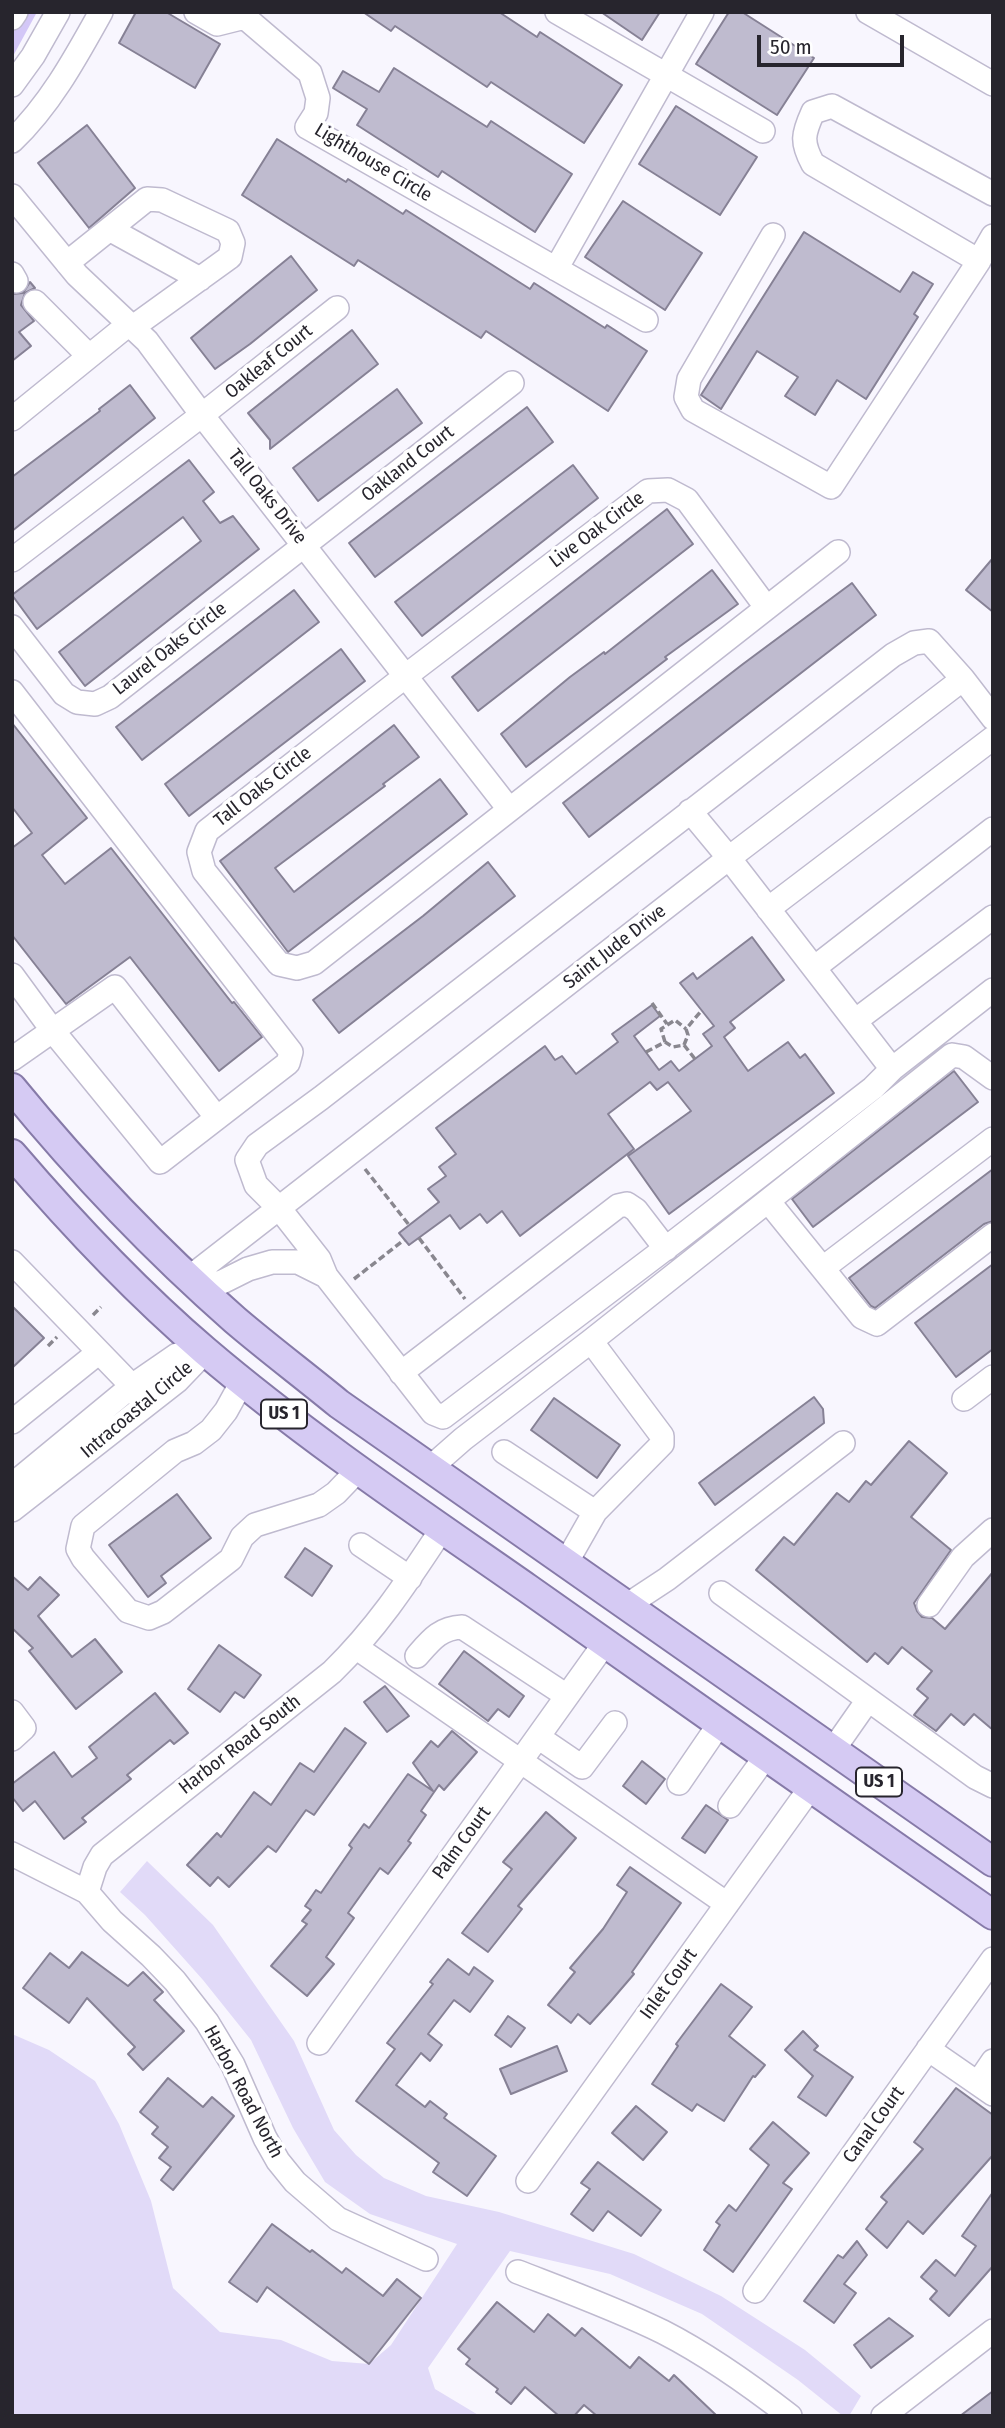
<!DOCTYPE html>
<html>
<head>
<meta charset="utf-8">
<style>
  body { margin:0 }
  #map { position:relative; width:1005px; height:2428px; overflow:hidden; background:#f8f6fe; font-family:"Fira Sans Condensed",sans-serif }
  canvas { display:block }
  .frame { position:absolute; inset:0; border:14px solid #27252d; pointer-events:none }
  .scale { position:absolute; left:757px; top:35px; width:147px; height:32px; box-sizing:border-box; border:4px solid #27252d; border-top:0; padding-left:9px; font-size:21px; line-height:24px; white-space:nowrap; color:#27252d; -webkit-text-stroke:5px #fff; paint-order:stroke }
</style>
</head>
<body>
<div id="map">
<canvas width="1005" height="2428"></canvas>
<div class="frame"></div>
<div class="scale">50 m</div>
</div>
<script>
const ctx = document.querySelector('canvas').getContext('2d');
ctx.lineJoin = 'round';
function fillPath(path, color) {
  ctx.fillStyle = color;
  ctx.fill(path, 'evenodd');
}
function strokePath(path, color, width, dash) {
  ctx.strokeStyle = color;
  ctx.lineWidth = width;
  ctx.lineCap = dash ? 'butt' : 'round';
  ctx.setLineDash(dash || []);
  ctx.stroke(path);
}
function drawText(font, color, halo, rows, align = 'center') {
  ctx.font = font + ' "Fira Sans Condensed",sans-serif';
  ctx.lineWidth = 7;
  ctx.setLineDash([]);
  ctx.textBaseline = 'middle';
  ctx.strokeStyle = halo;
  ctx.fillStyle = color;
  for (const [text, x, y, turn = 0] of rows) {
    ctx.save();
    ctx.translate(x, y);
    ctx.rotate((+turn || 0) * Math.PI / 180);
    ctx.textAlign = isNaN(turn) ? turn : align;
    if (halo) ctx.strokeText(text, 0, 0);
    ctx.fillText(text, 0, 0);
    ctx.restore();
  }
}
fillPath(new Path2D(`
  M12 12H37L12 58Z`), '#d3c7f7');
fillPath(new Path2D(`
  M147 1861 213 1925 294 2041 334 2130 356 2155 384 2178 426 2196 499 2212 634 2254 721 2296 805 2350 861 2396 849 2416H843L798 2380 702 2314 610 2274 510 2251 428 2368 435 2389 480 2416H12V2034L49 2050 95 2081 119 2124 151 2201 173 2288 220 2332 281 2340 332 2361 369 2364 391 2345 457 2244 370 2214 325 2182 293 2128 251 2040 203 1980 145 1915 120 1892Z`), '#e1daf8');
const building = new Path2D(`
  M136 12H166L220 44 195 88 119 43Z
  M363 12H499L537 37 540 32 622 85 584 143 491 82 487 87 395 26 391 31Z
  M601 12H660L642 40Z
  M729 12H742L814 58 777 115 696 64Z
  M394 68 487 127 491 121 572 174 535 232 442 171 438 177 357 125 367 109 333 88 343 71 379 92Z
  M676 106 757 157 720 215 639 164Z
  M87 125 135 188 89 228 38 163Z
  M277 139 346 182 348 179 403 214 406 210 530 289 534 283 605 328 607 325 647 351 608 411 486 331 481 338 358 260 354 266 242 195Z
  M623 201 702 253 665 310 585 257Z
  M804 232 900 292 913 272 933 284 914 314 918 317 866 399 837 380 815 415 785 396 798 377 757 351 721 409 701 395Z
  M291 256 317 290 250 344 215 369 191 338Z
  M30 282 35 288 25 293 21 305 34 321 19 332 31 346 12 361V294L23 293Z
  M352 330 378 364 270 449V440L248 413Z
  M130 385 155 418 12 531V477L100 411 99 409Z
  M397 389 422 423 318 501 293 468Z
  M527 407 553 442 375 577 349 543Z
  M189 460 214 492 203 501 220 523 233 516 259 549 85 686 59 652 201 541 183 517 37 629 12 595Z
  M573 465 598 498 422 636 395 602Z
  M667 509 693 544 478 711 452 677Z
  M993 558V612L966 590Z
  M712 570 738 604 665 657 667 659 526 767 501 734 570 677 604 652 605 654Z
  M852 583 876 615 589 837 563 803 743 664Z
  M294 590 319 622 142 760 116 727Z
  M341 649 365 681 189 816 165 784Z
  M12 723 87 818 42 855 65 884 111 848 232 1003 234 1002 262 1037 219 1071 130 957 66 1004 12 935V848L32 833 12 807Z
  M394 725 419 757 383 784 385 786 275 868 294 892 440 779 467 814 288 952 220 861Z
  M488 862 515 896 339 1033 313 1000 423 916Z
  M752 937 784 980 730 1022 735 1028 724 1037 748 1071 788 1042 800 1058 805 1054 834 1093 669 1214 628 1156 691 1111 668 1082 657 1090 650 1082 608 1114 634 1149 520 1236 502 1211 487 1223 480 1214 460 1229 450 1215 409 1245 399 1233 439 1202 428 1189 446 1176 439 1167 456 1154 436 1128 545 1046 555 1060 562 1056 576 1074 618 1042 612 1034 652 1005 660 1016 634 1036 659 1070 671 1061 679 1071 712 1046 703 1034 714 1026 680 983 693 973 697 979Z
  M954 1071 978 1102 813 1227 792 1199Z
  M993 1169V1221L984 1224 875 1308 871 1306 849 1278Z
  M993 1264V1349L956 1377 915 1323Z
  M12 1306 44 1338 12 1368Z
  M814 1397 823 1409 824 1423 715 1505 699 1483Z
  M554 1398 620 1445 597 1478 531 1430Z
  M909 1441 947 1473 911 1517 951 1550 914 1603 917 1611 922 1617 932 1618 945 1629 993 1572V1730L974 1714 964 1725 951 1714 936 1731 914 1715 928 1698 917 1689 932 1671 902 1647 888 1664 875 1653 867 1662 756 1570 784 1537 794 1545 837 1493 849 1502 866 1481 871 1485Z
  M177 1494 211 1538 161 1576 166 1583 148 1597 109 1545Z
  M305 1548 332 1566 312 1596 285 1577Z
  M12 1576 28 1590 40 1577 59 1595 38 1616 72 1657 95 1639 122 1672 76 1709 29 1651 33 1648 12 1628Z
  M219 1645 261 1675 244 1698 235 1692 220 1712 188 1689Z
  M464 1651 524 1696 509 1717 498 1709 488 1721 439 1684Z
  M385 1686 409 1716 387 1732 364 1702Z
  M155 1693 188 1733 174 1744 170 1740 127 1775 131 1779 82 1818 86 1822 64 1839 35 1801 23 1811 12 1797V1784L54 1752 72 1777 97 1758 89 1747Z
  M345 1728 366 1743 314 1815 306 1810 276 1852 268 1846 229 1887 218 1877 210 1886 187 1865 217 1833 221 1837 254 1792 271 1805 300 1763 314 1772Z
  M452 1731 477 1752 444 1790 439 1785 421 1811 426 1815 408 1841 411 1843 388 1874 380 1868 348 1913 354 1918 326 1957 334 1964 307 1996 271 1966 307 1924 302 1921 311 1910 305 1906 316 1890 321 1893 352 1848 349 1845 364 1824 369 1828 408 1774 433 1791 413 1763 431 1741 438 1747Z
  M642 1761 665 1779 646 1804 623 1786Z
  M706 1805 728 1820 705 1853 682 1838Z
  M546 1812 576 1838 518 1906 522 1909 488 1952 462 1933 512 1869 503 1862Z
  M630 1867 681 1903 632 1972 634 1974 610 2002 590 2024 578 2014 571 2023 548 2005 575 1972 570 1968 603 1929 627 1892 617 1885Z
  M82 1952 128 1986 143 1972 163 1992 154 2000 184 2031 143 2070 128 2054 135 2047 87 1998 69 2023 23 1988 50 1953 69 1968Z
  M448 1959 469 1975 474 1967 493 1981 470 2012 454 2000 428 2034 442 2045 430 2061 421 2053 396 2085 425 2107 430 2101 447 2114 444 2118 496 2156 467 2196 433 2172 439 2163 356 2101 395 2049 387 2043 433 1984 430 1982Z
  M721 1984 752 2007 729 2036 765 2065 755 2077 753 2076 724 2121 697 2104 692 2111 652 2084 678 2046 676 2044Z
  M508 2016 525 2028 511 2047 495 2035Z
  M803 2031 818 2046 814 2050 853 2077 826 2116 798 2097 813 2076 785 2050Z
  M557 2046 567 2071 511 2094 500 2069Z
  M168 2078 203 2107 212 2097 234 2116 173 2190 161 2180 171 2167 159 2158 168 2147 152 2134 158 2127 140 2112Z
  M956 2088 993 2115V2155L923 2234 908 2221 887 2248 866 2229 887 2202 881 2197 923 2149 914 2142Z
  M636 2106 667 2132 643 2160 612 2133Z
  M773 2122 809 2153 783 2183 792 2189 733 2272 704 2250 720 2225 716 2222 729 2205 736 2211 769 2165 750 2149Z
  M598 2162 661 2210 641 2236 608 2211 593 2231 571 2214 590 2189 581 2183Z
  M993 2192V2266L949 2316 930 2299 937 2291 921 2277 936 2260 955 2276 976 2246 962 2236Z
  M272 2224 310 2252 312 2250 342 2273 346 2268 383 2296 397 2279 421 2298 369 2364 267 2287 257 2302 229 2282Z
  M857 2241 867 2255 844 2284 856 2293 834 2323 804 2301 838 2255 843 2258Z
  M497 2302 534 2332 548 2314 575 2336 582 2328 630 2368 639 2357 669 2381 674 2375 717 2416H597L584 2405 574 2416H559L525 2387 511 2404 496 2392 498 2389 466 2364 470 2359 458 2349Z
  M889 2318 913 2336 871 2368 854 2345Z
  M993 2391V2416H960Z`);
fillPath(building, '#bfbbcf');
strokePath(building, '#868195', 2);
const minor = new Path2D(`
  M196 12 217 24 241 18
  M231 12 248 20 310 73 318 98 316 113 307 127 646 320
  M557 12 763 131
  M868 12 993 84
  M12 18 16 12
  M12 85 33 56 58 12
  M12 141C50 105 76 57 101 12
  M12 196 77 275 147 341 202 415 509 809
  M111 230 200 279
  M773 235 689 379 686 397 693 410 831 487 977 264 993 236
  M979 261 813 164C801 142 803 134 813 112L832 106 993 194
  M67 263 147 199 162 200 228 231 233 243 230 257 133 327
  M556 269 702 12
  M12 274 16 281
  M35 302 89 356
  M12 419 129 324
  M12 560 202 415 337 308
  M766 607 687 500 668 490 648 491 407 675 207 831 199 852 204 871 279 964 297 968 314 963 838 552
  M12 627 64 694 77 702 95 704 110 697 512 383
  M12 692 291 1052 288 1063 160 1162 53 1031 12 975
  M690 811 729 858 963 679 993 718
  M768 909 993 738
  M814 968 993 829
  M855 1021 993 917
  M12 1059 115 987 217 1118
  M768 1201 862 1317 877 1324 993 1235
  M12 1262 132 1386 139 1397
  M823 1268 993 1139
  M326 1276 319 1259 279 1208 256 1185 247 1160 257 1145 321 1098 893 655 914 643 929 641 963 679
  M189 1278 729 858 892 1069 993 990
  M199 1287 222 1282 248 1269 272 1262H298L326 1276 433 1413 443 1417 678 1239 873 1088 892 1069
  M401 1373 618 1206 627 1204 636 1210 666 1249
  M242 1382 226 1411 211 1430 194 1443 175 1451 83 1526 78 1549 83 1558 128 1611 149 1618 163 1612 231 1559 242 1537 255 1525 319 1505 336 1493 359 1469
  M964 1399 993 1377
  M12 1422 99 1352
  M504 1452 595 1512
  M430 1468 463 1439 591 1341 952 1055 964 1057 993 1078
  M12 1485 132 1386 177 1355 203 1350
  M12 1510 177 1381 200 1357 203 1350
  M361 1545 410 1578
  M566 1563 595 1512 662 1444V1436L591 1341
  M721 1593 975 1777 993 1786
  M929 1605 963 1557 993 1530
  M626 1606 667 1579 843 1443
  M357 1648 727 1904
  M417 1656C431 1640 440 1628 462 1627L567 1696
  M12 1712 24 1728 12 1739
  M538 1737 582 1767 615 1723
  M833 1750 868 1700
  M679 1783 720 1723
  M730 1806 766 1756
  M12 1854 87 1892 112 1921 151 1956 175 1981 207 2022 233 2065 265 2138 278 2161 295 2182 338 2219 426 2259
  M87 1892 95 1867 102 1855 332 1672C378 1627 407 1582 442 1529
  M319 2043 605 1643
  M928 2049 993 2094
  M978 2083 993 2061
  M528 2181 811 1787
  M518 2272C567 2291 616 2309 663 2332 708 2355 750 2385 790 2416
  M755 2291 993 1959
  M883 2416 993 2331`);
const major = new Path2D(`
  M12 1088C80 1171 154 1249 235 1320 269 1349 305 1376 339 1404L993 1862
  M12 1154C72 1224 135 1291 205 1351 306 1437 418 1512 527 1588 682 1698 837 1806 993 1915`);
strokePath(minor, '#bfbacf', 26);
strokePath(major, '#867aa8', 32);
strokePath(new Path2D(`
  M652 1003 667 1024
  M665 1042 661 1029 675 1020 686 1029
  M684 1045 688 1035 686 1029 702 1010
  M684 1045 695 1059
  M646 1052 665 1042 673 1047 684 1045
  M365 1169 409 1225
  M419 1238 465 1299
  M354 1279 404 1240
  M93 1315 101 1307
  M48 1346 57 1337`), '#89878f', 3.5, [7, 3.5]);
strokePath(minor, '#fff', 23);
strokePath(major, '#d5caf3', 28);
for (const [x, y, w] of [
  [284,1414,46],
  [879,1782,46]
]) {
  const box = new Path2D();
  box.roundRect(x - w / 2, y - 14.5, w, 29, 5);
  ctx.fillStyle = '#fff';
  ctx.fill(box);
  strokePath(box, '#27252d', 2);
}
drawText('bold 18px', '#27252d', null, [
  ["US 1",284,1414],
  ["US 1",879,1782]
]);
drawText('19px', '#27252d', '#fff', [
  ["Lighthouse Circle",373,163,31],
  ["Oakleaf Court",269,362,-39],
  ["Oakland Court",408,464,-38],
  ["Tall Oaks Drive",267,497,52],
  ["Live Oak Circle",597,530,-37],
  ["Laurel Oaks Circle",170,649,-38],
  ["Tall Oaks Circle",263,787,-38],
  ["Saint Jude Drive",615,947,-38],
  ["Intracoastal Circle",137,1410,-40],
  ["Harbor Road South",240,1745,-38],
  ["Palm Court",462,1843,-54],
  ["Inlet Court",669,1984,-54],
  ["Harbor Road North",243,2092,62],
  ["Canal Court",874,2125,-54]
]);
</script>
</body>
</html>
